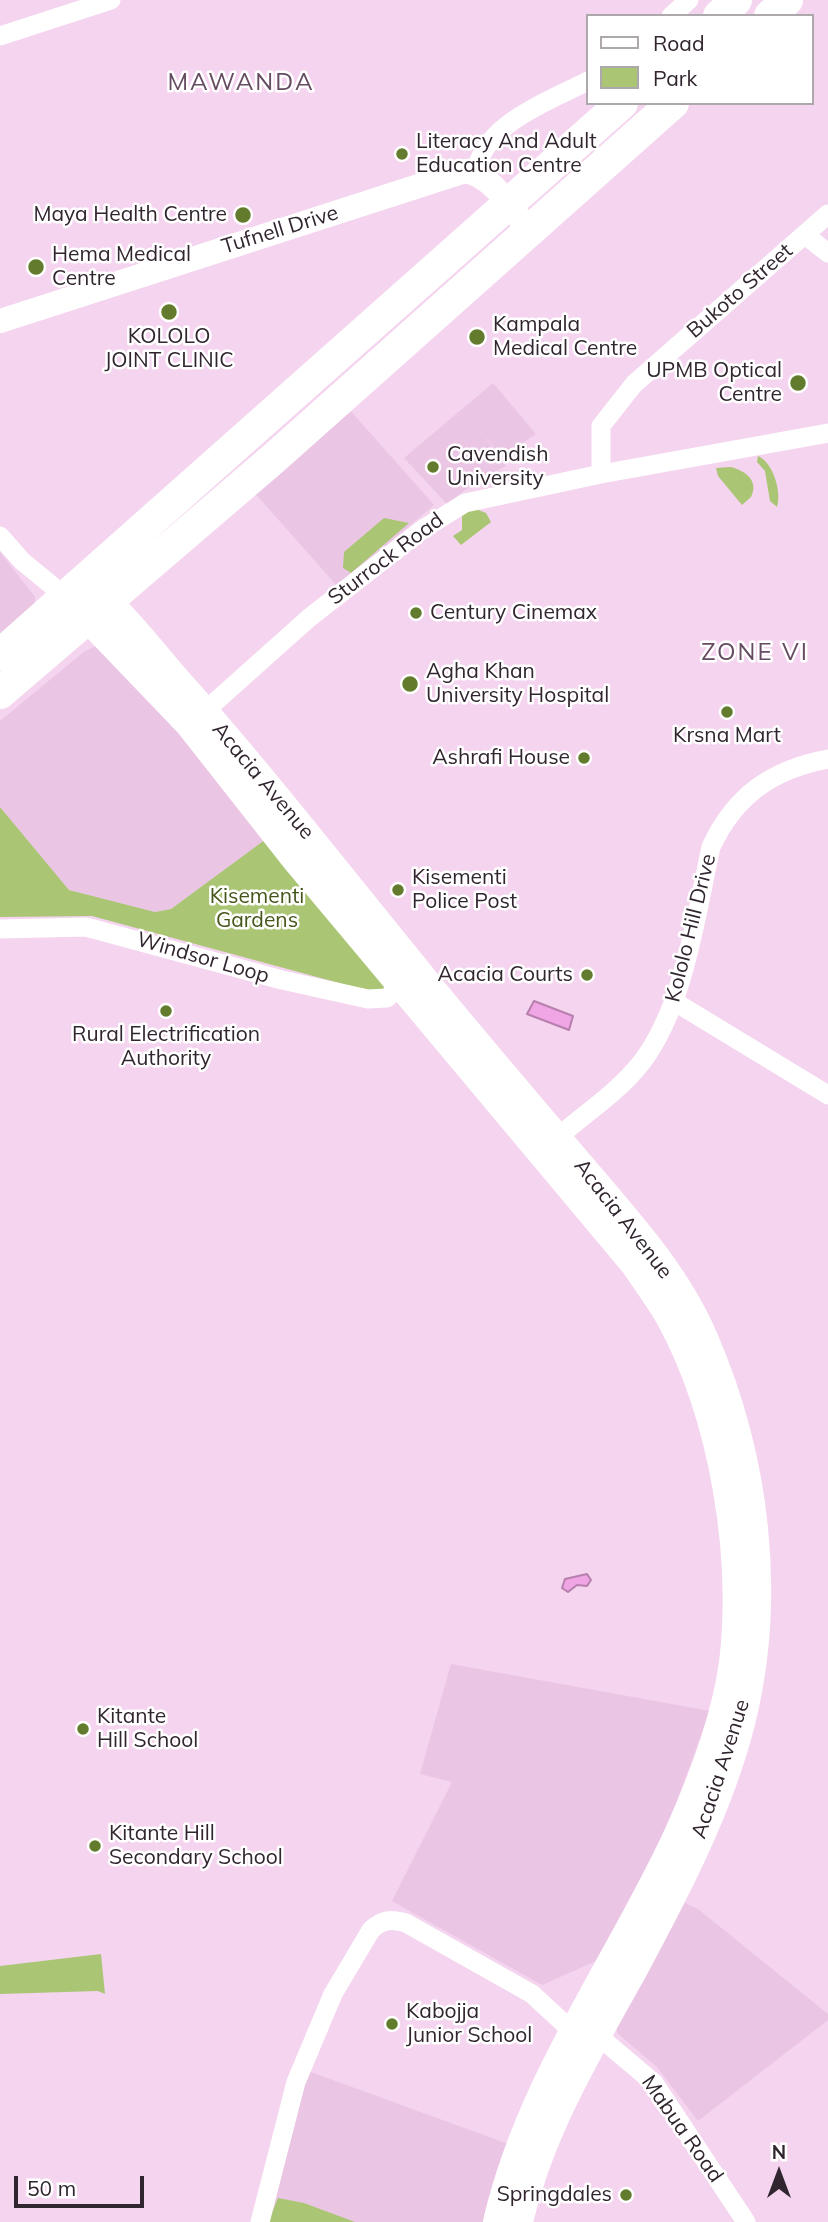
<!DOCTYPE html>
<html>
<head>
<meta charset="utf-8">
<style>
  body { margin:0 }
  #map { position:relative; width:828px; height:2222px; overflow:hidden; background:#f4d4ee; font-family:Mulish,sans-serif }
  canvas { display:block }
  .legend { position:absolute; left:586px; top:14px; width:228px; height:91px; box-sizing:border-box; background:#fff; border:2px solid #ada8ac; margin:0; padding:9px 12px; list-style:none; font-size:21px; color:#31252f }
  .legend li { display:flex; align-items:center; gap:14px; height:35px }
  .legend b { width:35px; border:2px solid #ada8ac }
  .north { position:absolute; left:744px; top:2138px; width:70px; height:70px; -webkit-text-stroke:5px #fff; paint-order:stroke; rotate:0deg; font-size:19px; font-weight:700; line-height:28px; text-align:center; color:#31252f }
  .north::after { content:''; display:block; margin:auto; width:24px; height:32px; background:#31252f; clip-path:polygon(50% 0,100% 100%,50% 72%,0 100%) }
  .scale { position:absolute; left:14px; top:2176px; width:130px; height:32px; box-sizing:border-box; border:4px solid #31252f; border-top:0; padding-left:9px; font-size:21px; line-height:24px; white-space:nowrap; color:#31252f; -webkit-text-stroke:5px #fff; paint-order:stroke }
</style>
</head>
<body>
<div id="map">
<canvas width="828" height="2222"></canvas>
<ul class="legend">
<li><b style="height:9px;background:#fff"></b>Road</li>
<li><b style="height:19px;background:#aac675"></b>Park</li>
</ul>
<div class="north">N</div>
<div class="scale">50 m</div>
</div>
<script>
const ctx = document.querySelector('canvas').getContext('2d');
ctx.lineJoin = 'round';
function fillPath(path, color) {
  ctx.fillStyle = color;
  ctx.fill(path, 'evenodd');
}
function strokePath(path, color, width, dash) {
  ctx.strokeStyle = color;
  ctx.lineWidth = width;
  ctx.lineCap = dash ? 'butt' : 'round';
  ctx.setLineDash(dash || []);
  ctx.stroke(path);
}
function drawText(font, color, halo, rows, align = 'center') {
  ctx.font = font + ' Mulish,sans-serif';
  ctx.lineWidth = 5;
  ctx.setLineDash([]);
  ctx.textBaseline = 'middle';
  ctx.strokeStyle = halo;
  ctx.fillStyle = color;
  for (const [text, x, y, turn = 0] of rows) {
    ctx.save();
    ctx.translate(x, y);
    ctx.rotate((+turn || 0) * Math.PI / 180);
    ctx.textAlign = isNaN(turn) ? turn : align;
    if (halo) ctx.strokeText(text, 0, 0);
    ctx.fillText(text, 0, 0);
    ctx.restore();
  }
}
fillPath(new Path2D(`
  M493 383 536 434 502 457 483 434 506 466 473 484 447 504 404 458Z
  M348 408 434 505 338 587 252 490Z
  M0 552 35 597 34 606 0 640Z
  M97 646 117 658 266 839 171 909 155 912 69 890 0 807V721L85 651Z
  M451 1664 710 1711 665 1833 605 1957 542 1985 392 1901 452 1782 420 1774Z
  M676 1899 698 1909 828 2014V2020L698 2121 657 2067 617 2033V2018Z
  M308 2071 511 2145 488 2222H266Z`), '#ebc5e4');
fillPath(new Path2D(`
  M758 456C773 462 782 492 777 507L770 501 765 471 757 462Z
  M731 467C746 471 759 481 751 497L742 505 718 476 716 468Z
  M476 509 486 513 491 522 461 545 453 536 462 530V515L467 510Z
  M384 518 409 523 351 573 343 568 344 552Z
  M0 807 69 890 155 912 171 909 266 839 387 987 376 993 92 916 0 917Z
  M101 1954 105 1994 98 1991 0 1994V1966Z
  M278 2198 304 2203 355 2222H268Z`), '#aac675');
const water = new Path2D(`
  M534 1001 573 1016 569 1030 527 1014Z
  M587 1574 591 1580 587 1586 577 1585 568 1592 562 1588 565 1579Z`);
fillPath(water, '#f0a6e4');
strokePath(water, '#b77fae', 2);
strokePath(new Path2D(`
  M671 16 689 0
  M0 36 111 0
  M476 173C482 124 551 100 588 81
  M805 235 828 253
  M601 474V426L634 384 828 214
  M0 536 22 561 67 598
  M196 719 309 618 423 529 465 503 601 474 828 433
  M0 929 86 927 282 980 368 999 387 998 400 986
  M675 1002 828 1095
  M549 1145C579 1117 615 1096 641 1063 684 1008 696 915 711 847 735 795 773 769 828 759
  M260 2222 296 2082 333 1994 371 1930C383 1919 391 1919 406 1923L532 1994 571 2030 596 2034 654 2083 746 2222`), '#fff', 19);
strokePath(new Path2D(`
  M0 321 465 171C493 175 514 212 530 232`), '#fff', 24);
strokePath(new Path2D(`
  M92 587C126 617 153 653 183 687 268 783 346 884 427 983 478 1045 530 1106 582 1167 627 1220 676 1273 704 1338 756 1458 773 1596 741 1723 719 1809 676 1891 634 1969 589 2050 540 2131 519 2222
  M73 603 189 724 296 860 635 1265C646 1282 660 1300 670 1318 723 1416 746 1553 733 1663 725 1721 702 1781 678 1834 618 1964 530 2080 497 2222`), '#fff', 28);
strokePath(new Path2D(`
  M719 16 736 0
  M770 16 787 0
  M0 655 622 103
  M0 693 273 459 673 103`), '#fff', 32);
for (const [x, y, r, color] of [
  [402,154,7,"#637b2d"],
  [243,215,9,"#637b2d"],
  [36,267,9,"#637b2d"],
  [169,312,9,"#637b2d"],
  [477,337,9,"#637b2d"],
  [798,383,9,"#637b2d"],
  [433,467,7,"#637b2d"],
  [416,613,7,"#637b2d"],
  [410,684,9,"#637b2d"],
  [727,712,7,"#637b2d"],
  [584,758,7,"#637b2d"],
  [398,890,7,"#637b2d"],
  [587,975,7,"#637b2d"],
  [166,1011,7,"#637b2d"],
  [83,1729,7,"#637b2d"],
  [95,1846,7,"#637b2d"],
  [392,2024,7,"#637b2d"],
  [626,2195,7,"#637b2d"]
]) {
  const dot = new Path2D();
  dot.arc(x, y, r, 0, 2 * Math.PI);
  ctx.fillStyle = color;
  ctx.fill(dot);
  strokePath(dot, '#fff', 2.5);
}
drawText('21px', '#31252f', '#fff', [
  ["Literacy And Adult",416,142],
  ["Education Centre",416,166],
  ["Maya Health Centre",227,215,"right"],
  ["Hema Medical",52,255],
  ["Centre",52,279],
  ["Kampala",493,325],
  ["Medical Centre",493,349],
  ["KOLOLO",169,337,"center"],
  ["JOINT CLINIC",169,361,"center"],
  ["UPMB Optical",782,371,"right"],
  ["Centre",782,395,"right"],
  ["Cavendish",447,455],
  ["University",447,479],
  ["Century Cinemax",430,613],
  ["Agha Khan",426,672],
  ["University Hospital",426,696],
  ["Krsna Mart",727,736,"center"],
  ["Ashrafi House",570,758,"right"],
  ["Kisementi",412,878],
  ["Police Post",412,902],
  ["Acacia Courts",573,975,"right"],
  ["Rural Electrification",166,1035,"center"],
  ["Authority",166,1059,"center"],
  ["Kitante",97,1717],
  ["Hill School",97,1741],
  ["Kitante Hill",109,1834],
  ["Secondary School",109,1858],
  ["Kabojja",406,2012],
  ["Junior School",406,2036],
  ["Springdales",612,2195,"right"]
], 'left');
drawText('21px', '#31252f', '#fff', [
  ["Tufnell Drive",280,230,-17],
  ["Bukoto Street",740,291,-41],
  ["Sturrock Road",386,559,-37],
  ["Acacia Avenue",263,781,50],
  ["Kololo Hill Drive",691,928,-76],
  ["Windsor Loop",203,958,16],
  ["Acacia Avenue",623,1219,52],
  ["Acacia Avenue",721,1769,-72],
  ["Mabua Road",682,2129,55]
]);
drawText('21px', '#445619', '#fff', [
  ["Kisementi",257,897],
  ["Gardens",257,921]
]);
ctx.letterSpacing = '2px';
drawText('24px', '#664c62', '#fff', [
  ["MAWANDA",241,83],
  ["ZONE VI",755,653]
]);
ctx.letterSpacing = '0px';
</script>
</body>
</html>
